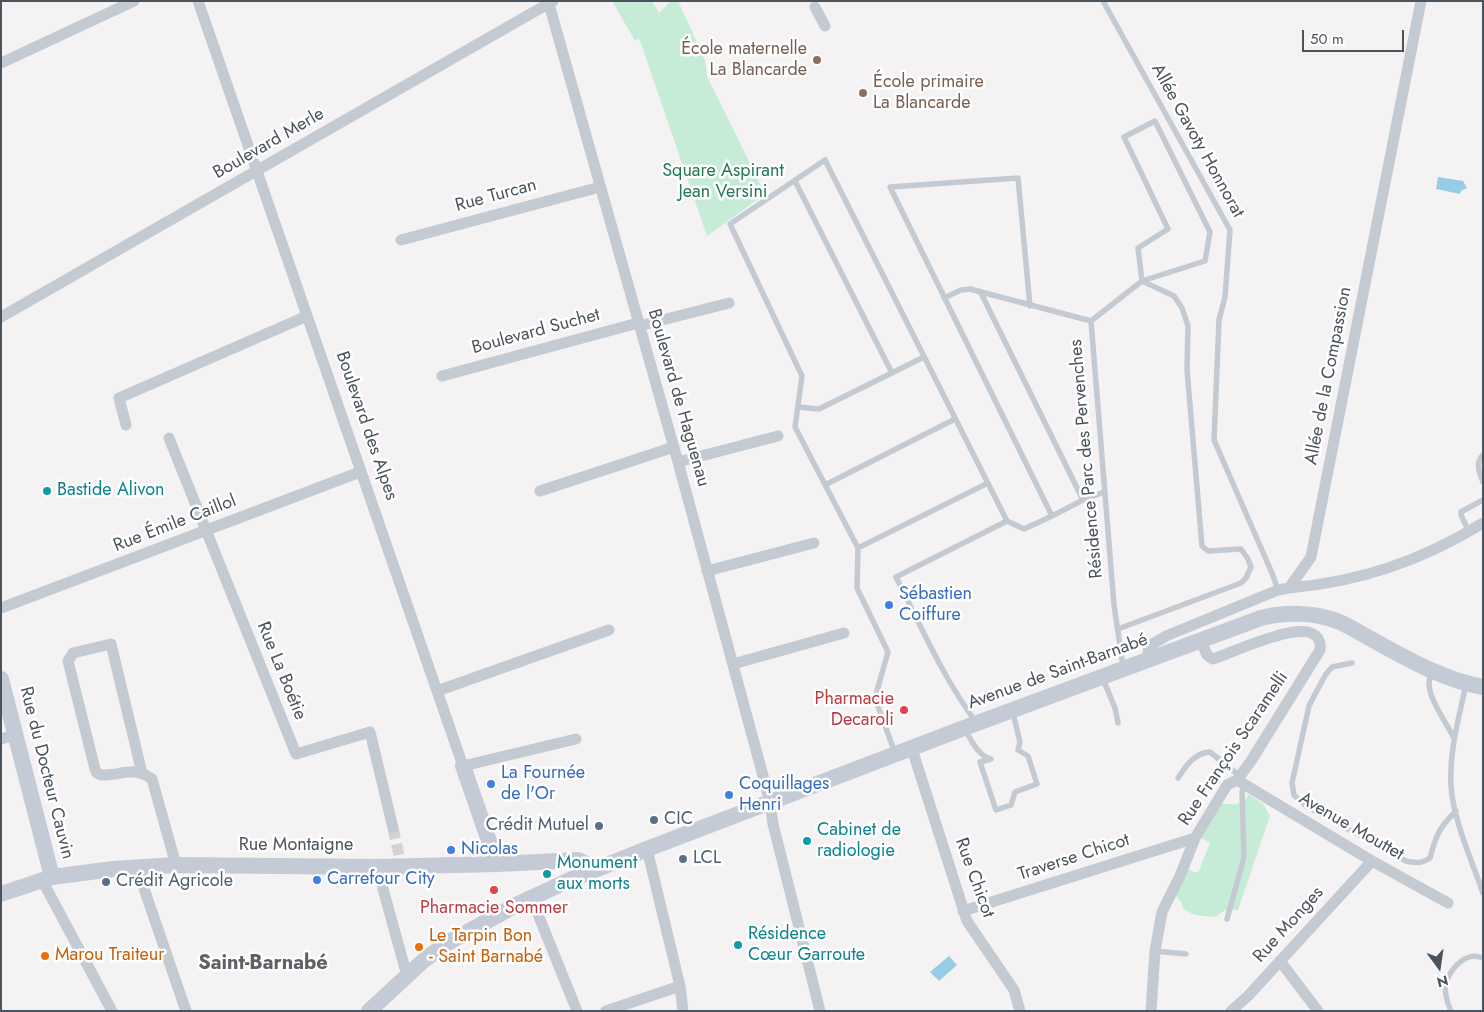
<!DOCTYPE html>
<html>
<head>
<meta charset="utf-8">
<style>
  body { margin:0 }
  #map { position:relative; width:1484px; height:1012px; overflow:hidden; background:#f4f2f2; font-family:Jost,sans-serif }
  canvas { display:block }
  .frame { position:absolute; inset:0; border:2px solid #4b535d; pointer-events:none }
  .north { position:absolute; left:1414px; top:942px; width:50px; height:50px; -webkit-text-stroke:4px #fff; paint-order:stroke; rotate:166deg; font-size:14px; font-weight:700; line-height:20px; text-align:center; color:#4b535d }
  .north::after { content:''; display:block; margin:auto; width:18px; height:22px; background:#4b535d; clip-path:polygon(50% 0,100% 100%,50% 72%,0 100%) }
  .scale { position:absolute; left:1302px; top:30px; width:102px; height:22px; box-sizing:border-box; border:2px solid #4b535d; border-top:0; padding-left:6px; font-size:15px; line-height:18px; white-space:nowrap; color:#4b535d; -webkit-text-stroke:4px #fff; paint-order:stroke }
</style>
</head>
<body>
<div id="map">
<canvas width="1484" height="1012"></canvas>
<div class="frame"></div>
<div class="north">N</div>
<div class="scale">50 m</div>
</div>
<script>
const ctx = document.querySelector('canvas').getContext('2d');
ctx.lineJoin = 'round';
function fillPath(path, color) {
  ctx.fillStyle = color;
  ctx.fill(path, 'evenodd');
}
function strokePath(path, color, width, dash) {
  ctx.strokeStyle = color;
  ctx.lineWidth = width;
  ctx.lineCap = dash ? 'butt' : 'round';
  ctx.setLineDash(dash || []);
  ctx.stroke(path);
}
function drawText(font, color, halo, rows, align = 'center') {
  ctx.font = font + ' Jost,sans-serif';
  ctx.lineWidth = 5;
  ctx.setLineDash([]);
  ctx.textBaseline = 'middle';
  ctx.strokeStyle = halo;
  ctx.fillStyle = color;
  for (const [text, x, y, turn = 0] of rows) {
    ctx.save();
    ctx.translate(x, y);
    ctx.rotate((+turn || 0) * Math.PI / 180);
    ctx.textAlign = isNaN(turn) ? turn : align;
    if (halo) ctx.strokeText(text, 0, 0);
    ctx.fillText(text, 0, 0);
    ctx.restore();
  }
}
fillPath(new Path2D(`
  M612 1H652L659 13 671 1H678L705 60 707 76 765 194 707 236 639 38 635 41Z
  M1249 794 1263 804 1270 816 1238 910H1225L1215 917 1195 915 1183 909 1182 903 1174 894 1186 869 1198 873 1210 843 1200 837 1219 803C1232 805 1242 807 1249 794Z`), '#c6ecd8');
fillPath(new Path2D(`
  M1438 177 1463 181 1467 188 1461 191 1460 194 1436 189Z
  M949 956 957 965 939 981 930 972Z`), '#97cde4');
strokePath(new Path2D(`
  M393 828 399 855`), '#d2d2d4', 11, [11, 5.5]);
strokePath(new Path2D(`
  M1103 1 1230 230 1225 297 1219 320 1214 440 1272 573 1278 590
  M1155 121 1210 232 1205 261 1142 281 1138 248 1168 229 1124 137Z
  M795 181 892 373
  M981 293 1083 500 1104 492
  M944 298 961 290 970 289 1091 321
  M1030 306 1018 178 890 187 1052 516 1083 500
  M798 407 819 409 924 357
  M1483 455C1475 463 1479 472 1483 482
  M825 485 955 419
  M1007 521 1024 529 1052 516
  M1469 532 1461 515V512L1483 500
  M858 548 988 483
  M1118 629 1241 583 1246 578 1251 567 1248 559 1241 549 1208 551 1202 546 1187 370 1188 326 1182 308 1174 296 1142 281 1091 321 1114 605 1123 666
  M1352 663 1332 667 1326 674 1313 698 1309 706 1292 783 1294 795 1306 806 1406 861C1416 863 1421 864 1430 858 1436 835 1439 828 1456 811
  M1432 672C1431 676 1429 679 1429 684 1429 699 1447 724 1454 738
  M1103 679 1115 708 1118 723
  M1466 684C1459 718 1449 751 1451 786 1453 819 1472 861 1483 893
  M976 722C943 678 921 626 896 577L1007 521
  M965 730C972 741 978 756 991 759
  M895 753 875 698 888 652 857 588 858 548 795 427 802 376 730 224 825 160 1007 521
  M991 759 980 762 996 810 1011 805 1015 792 1037 784 1028 756 1018 750 1020 742 1013 713
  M1178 778C1186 766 1194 753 1210 752L1240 776
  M1227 919 1244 857 1242 792 1245 786
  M1155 951 1186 954
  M1451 1011C1447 1003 1443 989 1447 980 1453 966 1467 951 1483 958`), '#c4cad1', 5.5);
strokePath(new Path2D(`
  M198 1 463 766 576 739
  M549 4 678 462 765 783 770 803 773 824 820 1011
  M815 7 825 26
  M1 63 134 1
  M401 240 600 187
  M1 317 553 1
  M639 326 729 303
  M442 376 638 323
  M126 425 119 398 307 316
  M169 438 296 754 370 732 393 828
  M678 462 778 436
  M540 491 674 447
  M707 571 814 543
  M1289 588C1360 582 1422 561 1483 523
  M1 608 360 472
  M1147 660 1149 646 1166 636 1278 590 1289 588 1311 557 1421 1
  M733 664 844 633
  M437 691 609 630
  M1 739 16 735
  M912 749 967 921 1014 990 1020 1011
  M142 773 111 644 73 653 68 661 95 769 97 773 101 775C121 776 133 765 152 779L176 865
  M1237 780 1372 861 1448 903
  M647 849 680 986 683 1011
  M377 867 407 976
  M137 868 186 1011
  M42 880 112 1011
  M531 897 577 1011
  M963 911 1195 838
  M1280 961 1318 1011
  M606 1011 680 986
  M1151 1011 1155 951 1162 912 1180 876 1195 838 1227 785 1237 780 1251 761 1320 650C1325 606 1231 654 1213 659L1207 655 1201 641
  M1231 1011 1248 996 1372 861`), '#c4cad1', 11);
strokePath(new Path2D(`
  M1 679 52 877
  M463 766 497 864
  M1 894 52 877 113 869 176 865 377 867 497 864 578 860 584 863 588 872
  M369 1011 423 961 444 945 516 905 572 879 647 849 964 728 1261 618C1285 612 1314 612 1337 621 1348 625 1360 633 1371 639 1406 658 1443 680 1483 687`), '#c5cbd6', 16);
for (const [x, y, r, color] of [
  [817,60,5,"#8d6e63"],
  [863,93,5,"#8d6e63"],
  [47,491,5,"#0f9aa8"],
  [889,605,5,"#3f7fe0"],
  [904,710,5,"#e0444e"],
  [491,784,5,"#3f7fe0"],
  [729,795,5,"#3f7fe0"],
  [654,820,5,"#5c6f8a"],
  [599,826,5,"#5c6f8a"],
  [807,841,5,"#0f9aa8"],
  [451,850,5,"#3f7fe0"],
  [683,859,5,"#5c6f8a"],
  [547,874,5,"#0f9aa8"],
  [317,880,5,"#3f7fe0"],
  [106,882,5,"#5c6f8a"],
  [494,890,5,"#e0444e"],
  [738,945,5,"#0f9aa8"],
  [419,947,5,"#e8710a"],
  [45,956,5,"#e8710a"]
]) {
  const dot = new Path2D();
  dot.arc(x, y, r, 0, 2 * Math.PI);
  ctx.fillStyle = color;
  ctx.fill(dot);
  strokePath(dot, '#fff', 2);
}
drawText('18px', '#785e54', '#fff', [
  ["École maternelle",807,50],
  ["La Blancarde",807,71],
  ["École primaire",873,83,"left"],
  ["La Blancarde",873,104,"left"]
], 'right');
drawText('18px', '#4b535d', '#fff', [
  ["Allée Gavoty Honnorat",1197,141,61],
  ["Boulevard Merle",269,144,-30],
  ["Rue Turcan",496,196,-15],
  ["Boulevard Suchet",536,332,-15],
  ["Allée de la Compassion",1329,376,-79],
  ["Boulevard de Haguenau",678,398,74],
  ["Boulevard des Alpes",366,426,71],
  ["Résidence Parc des Pervenches",1087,459,-95],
  ["Rue Émile Caillol",175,524,-21],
  ["Rue La Boétie",281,671,68],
  ["Avenue de Saint-Barnabé",1058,672,-20],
  ["Rue François Scaramelli",1234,749,-56],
  ["Rue du Docteur Cauvin",46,773,76],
  ["Avenue Mouttet",1351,827,30],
  ["Rue Montaigne",296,846],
  ["Traverse Chicot",1074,858,-18],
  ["Rue Chicot",974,878,70],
  ["Rue Monges",1289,925,-48]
]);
drawText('18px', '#227855', '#fff', [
  ["Square Aspirant",723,172],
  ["Jean Versini",723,193]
]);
drawText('18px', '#0d838f', '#fff', [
  ["Bastide Alivon",57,491],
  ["Cabinet de",817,831],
  ["radiologie",817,852],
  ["Monument",557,864],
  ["aux morts",557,885],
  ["Résidence",748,935],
  ["Cœur Garroute",748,956]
], 'left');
drawText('18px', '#366cbe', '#fff', [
  ["Sébastien",899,595],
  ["Coiffure",899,616],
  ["La Fournée",501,774],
  ["de l'Or",501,795],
  ["Coquillages",739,785],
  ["Henri",739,806],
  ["Nicolas",461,850],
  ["Carrefour City",327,880]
], 'left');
drawText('18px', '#be3a42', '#fff', [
  ["Pharmacie",894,700],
  ["Decaroli",894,721],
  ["Pharmacie Sommer",494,909,"center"]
], 'right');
drawText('18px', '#4e5e75', '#fff', [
  ["CIC",664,820],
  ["Crédit Mutuel",589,826,"right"],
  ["LCL",693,859],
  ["Crédit Agricole",116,882]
], 'left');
drawText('18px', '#c56008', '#fff', [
  ["Le Tarpin Bon",429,937],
  ["- Saint Barnabé",429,958],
  ["Marou Traiteur",55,956]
], 'left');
drawText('bold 20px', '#5f6166', '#fff', [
  ["Saint-Barnabé",263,964]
]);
</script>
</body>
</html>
